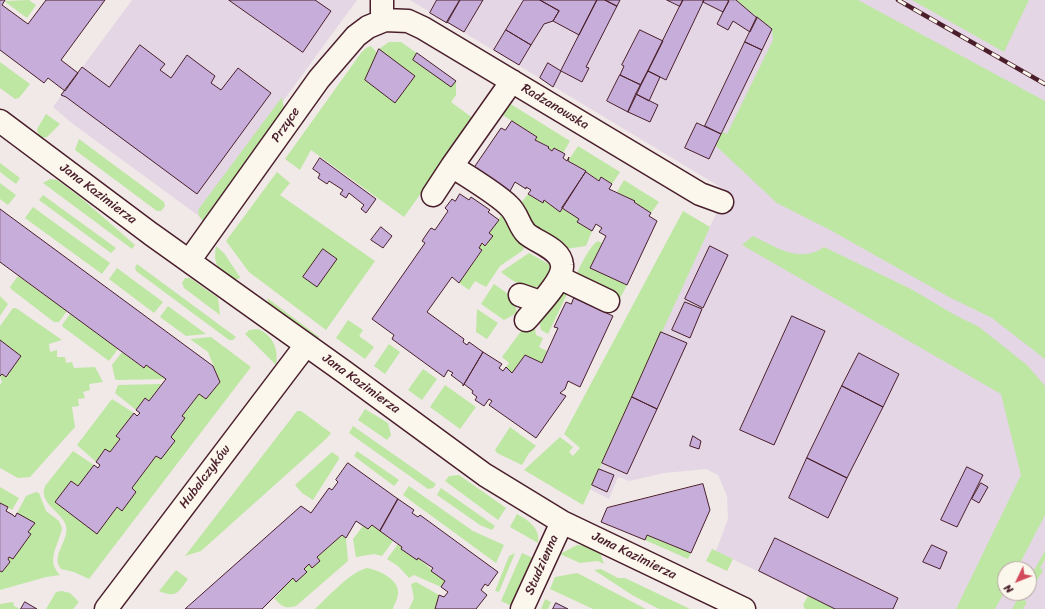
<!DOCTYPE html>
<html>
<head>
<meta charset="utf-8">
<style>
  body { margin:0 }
  #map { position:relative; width:1045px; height:609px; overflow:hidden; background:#f1e8e8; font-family:Sriracha,sans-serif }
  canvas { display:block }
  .north { position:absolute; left:997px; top:561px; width:40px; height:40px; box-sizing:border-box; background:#fbf7ec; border:1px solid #b4a19f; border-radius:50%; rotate:227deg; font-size:11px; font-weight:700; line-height:16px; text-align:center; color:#4a1f2b }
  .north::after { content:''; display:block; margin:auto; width:14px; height:18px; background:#d1495b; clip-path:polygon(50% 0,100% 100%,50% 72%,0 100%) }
</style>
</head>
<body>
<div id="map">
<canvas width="1045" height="609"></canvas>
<div class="north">N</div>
</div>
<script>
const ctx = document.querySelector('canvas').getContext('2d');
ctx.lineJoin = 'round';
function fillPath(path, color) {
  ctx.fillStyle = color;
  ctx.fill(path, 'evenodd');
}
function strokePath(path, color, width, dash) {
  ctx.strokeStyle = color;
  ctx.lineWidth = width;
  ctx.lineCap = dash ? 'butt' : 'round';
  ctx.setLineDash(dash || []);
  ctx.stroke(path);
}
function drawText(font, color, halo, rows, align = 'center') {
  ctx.font = font + ' Sriracha,sans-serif';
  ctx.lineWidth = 4;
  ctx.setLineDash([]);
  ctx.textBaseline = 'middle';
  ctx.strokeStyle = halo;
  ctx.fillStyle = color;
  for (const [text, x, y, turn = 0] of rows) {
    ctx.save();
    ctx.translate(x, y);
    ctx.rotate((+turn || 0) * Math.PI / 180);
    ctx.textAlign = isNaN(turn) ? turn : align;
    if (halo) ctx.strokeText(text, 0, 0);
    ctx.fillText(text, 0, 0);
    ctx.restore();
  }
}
fillPath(new Path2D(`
  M132 0H357L199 216 73 124 53 107Z
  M410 0H1045V609H835L716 551 728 519 727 496 718 475 706 469 664 473 629 481 618 477 609 499 590 489 687 275 727 191ZM1005 569H1029V593H1005Z`), '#e4d6e4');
fillPath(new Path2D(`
  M29 0 36 5 27 18 4 1Z
  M736 0H858L1045 101V359L992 318 949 297 832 231 777 203 716 146 722 132 727 134 773 40 772 29Z
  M912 0H1029L1004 52Z
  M389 42H401L456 81V95L451 102 474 119 404 217 311 150 300 170 285 159 361 53 366 48 371 46 377 53 379 49Z
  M0 62 30 84 19 98 15 99 0 88Z
  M282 97 284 109 281 114 203 221 199 216 198 210Z
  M509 103 570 141 563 153 555 148 552 151 548 148V146L535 140 537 137 501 114Z
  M46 114 60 124 47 137 39 138 37 129Z
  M79 139 164 202 165 206 161 211H157L75 150Z
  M578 146 620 172 612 184 602 177 599 181 585 170 568 161Z
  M0 163 20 178 16 184 0 172Z
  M277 172 290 183 280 195 375 261 326 330 249 272 226 241Z
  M50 179 57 180 80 197 135 245 132 249 43 183Z
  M624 180 659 202 651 213 634 202V201L617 192Z
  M0 183 16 195 8 205 0 199Z
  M528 194 543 203 544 200 560 210 562 208 579 219 577 222 592 231 586 246 565 249 538 235 518 207Z
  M43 195 116 248 111 253 39 200Z
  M33 207 110 263 102 274 25 218Z
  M505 210 527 244 522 251 500 266 486 287 475 281 469 290 459 283 482 251 479 248 482 243 486 246 492 236 489 233Z
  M683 211 710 227 583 505 524 470 560 437 573 447 569 452 573 456 580 448 564 434Z
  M753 236C775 247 801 264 824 247L913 290 953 314 979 327 1027 365 1045 386V515L1017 569H1005V591L995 609H956L1021 475 1001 394 742 245Z
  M598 241 602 243 591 268 627 285 618 302 577 275C578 268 592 243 598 241Z
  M216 246 224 253 240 277 239 279H229C217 269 213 262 216 246Z
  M529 253 552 266 546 284C528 292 515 283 501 272Z
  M137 264 236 337 233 340H229L136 271 135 268Z
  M117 268 163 302 154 313 109 279Z
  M18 276 67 311 59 322H54L11 289 10 287Z
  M185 278H190L218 298 220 315 184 288 182 283Z
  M494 284 514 298 517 313 504 320 481 304Z
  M558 291 568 292 548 334 541 330 537 310Z
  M0 296 8 304 0 316Z
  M267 298 319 337 317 340 270 310Z
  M168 306 206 334 186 336 160 317Z
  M13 308H16L62 340 49 344 50 352 57 350V357H65L66 363 72 362 74 368 95 367 103 382 89 384 90 390 83 392 85 398 78 399 79 406 72 407 75 427 30 477 18 478 0 468V385L2 382 0 376 2 374 6 376 21 356 0 340V326Z
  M477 309 498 323 487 339 476 332Z
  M70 314 118 349 109 361 63 327 62 325Z
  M533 315 536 335 543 338 539 347 547 351 542 363 525 355 512 373 506 367 509 363 502 357Z
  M348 320 363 330 359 336 374 347 365 359 336 338Z
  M258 329C273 335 279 350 276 365L245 334 249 330Z
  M211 337 251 367 89 579 74 572 61 569C50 556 70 540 66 526 63 512 38 504 45 486L73 451 94 465 78 486 71 481 56 502 97 534 117 507 122 510 136 492 132 488 156 456 161 459 175 441 171 437 182 416 199 394 206 399 220 382 208 352 190 339Z
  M389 344 400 352 385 374 374 366Z
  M122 352 143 368 146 365 166 379 117 380 115 379 112 365Z
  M423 369 437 379 422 400 408 390Z
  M162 384 149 401 145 398 136 410 115 393 118 385Z
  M445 385 476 407 460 429 430 407Z
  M112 399 134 413 117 436 120 439 110 452 105 449 96 462 77 445Z
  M365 409 388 423 391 435 387 440 358 420Z
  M297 411H301L331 433 326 439 201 551 185 556Z
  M353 426 436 484 433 488 428 489 349 433Z
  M510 427 536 446 529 453 522 465 497 453 495 450Z
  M357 451 399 480 394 486 354 456Z
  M332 452 339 457V459L313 500 302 493 295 485Z
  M459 475 506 508 498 520 445 481 449 476Z
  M409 486 473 531 504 545 496 563 403 495Z
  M0 487 19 498 12 510 0 503Z
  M441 488 495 526 492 530 480 525 437 495Z
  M36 492 39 493 46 511 59 521 62 528C59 545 45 560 60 575L46 577 0 590V571L2 572 10 562 8 559 9 557 13 558 31 534 28 532 34 523 17 513 26 496Z
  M517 514C528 520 541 529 538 543L510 527Z
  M372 525 393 541 382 556 374 554 356 557 353 539 363 526 368 529Z
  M342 535 346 538 348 561 296 606C285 609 282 607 274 598L281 592 280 590 293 578 296 582 307 572 304 569 309 564 312 567 320 561 317 557Z
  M647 535 691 553 688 559 645 540Z
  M398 544 402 547 401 549 417 560 418 558 445 581 441 587 414 575 409 578 398 566 387 559Z
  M577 545 588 546 600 552 604 564 598 561 580 563 560 554Z
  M712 549 733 559 727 571 706 561Z
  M1045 551V559L1040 568 1043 570 1034 586 1032 585 1029 591V579Z
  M515 553 499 592 495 591 509 556Z
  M522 553 535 559 514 607 501 601Z
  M367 568C378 570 399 579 398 593 398 599 394 604 393 609H315C328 597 350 572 367 568Z
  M601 569 618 578H625L690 609H659L632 595 594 570Z
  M176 570 188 579C178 593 176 598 159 591Z
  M577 573 585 577 646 609H593L550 589 555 577Z
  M416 582 439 595 435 609H409L414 598 411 584Z
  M62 591 70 593 79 602 73 609H46L56 592Z
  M1021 593H1028L1024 600 1027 602 1023 609H1012Z
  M808 596 835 609H805L803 605Z
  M545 599 551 602 548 609H541Z
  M13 602 14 606 20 609H0V604Z`), '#bee7a3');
const building = new Path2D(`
  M0 0H5L2 5 28 24 46 0H105L61 60 78 73 65 91 48 78 44 83 0 50Z
  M229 0H315L331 11 303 52Z
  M437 0H460L447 23 430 13Z
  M460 0H483L464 32 447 22Z
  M524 0H540L559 11 553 21 544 24 531 45 506 30Z
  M540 0H597L579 35 553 21 559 11Z
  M597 0H605L617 6 586 67 589 68 582 82 561 71Z
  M605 0H620L617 6Z
  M667 0H683L680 6Z
  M683 0H704L666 80 648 71Z
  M704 0H727L729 1 723 12 703 2Z
  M736 0 757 18 750 32 733 21 728 30 717 24 729 0Z
  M757 17 772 29 762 50 745 42Z
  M506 30 531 45 519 65 494 50Z
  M640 30 663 41 641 85 620 75 624 66 622 65Z
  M745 42 762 50 721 134 705 126Z
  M140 45 165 64 160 70 171 78 187 55 215 76 211 83 221 90 238 68 271 93 197 194 66 97 61 95 82 67 109 87Z
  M379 49 415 76 395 103 365 80Z
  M417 53 456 81 451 87 413 60Z
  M548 63 561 71 553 87 540 78Z
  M648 71 660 77 649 101 636 94Z
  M620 75 641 85 628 112 607 101Z
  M636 94 658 105 650 122 628 112Z
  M512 121 537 137 535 140 549 147 548 148 552 151 554 148 565 154 563 158 567 161 569 157 568 161 586 171 560 212 544 200 543 203 528 194 531 190 526 187V189L515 182 509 193 473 169 501 128 505 130Z
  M697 123 721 134 709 159 685 148Z
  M320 158 376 199 366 213 361 209 364 205 349 193 346 198 340 194 343 190 329 181 327 184 318 178 320 174 313 169Z
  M586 172 599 181 601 177 612 184 609 189 635 201 634 202 651 213 649 216 657 221 627 285 590 268 606 236 599 232 602 228 596 224 592 231 577 222 579 219 562 208Z
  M460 194 469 200 471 197 490 210 488 212 499 220 489 233 493 236 485 246 482 243 479 248 482 250 459 283 452 277 427 312 464 339 463 342 467 345 469 342 483 352 463 386V384L451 375 453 373 448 370 444 377 392 339 394 335 372 319 425 243 422 241 428 232 431 228 435 230 448 211 445 208 452 199 455 201Z
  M0 209 213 366 220 382 206 399 199 394 182 416 185 418 171 437 175 441 161 459 156 456 132 488 136 492 122 511 117 507 97 534 55 502 71 481 78 486 94 465 98 468 100 465 96 462 105 449 110 452 120 439 116 436 134 413 137 416 140 413 136 410 145 398 149 401 166 379 146 365 144 368 0 262Z
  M381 227 392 236 383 248 371 240Z
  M710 246 728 255 703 308 685 299Z
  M323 249 337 259 317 287 303 277Z
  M574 298 613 316 580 387 568 381 565 389 560 393 566 396 536 438 489 405 492 401 489 399 484 406 475 400 477 397 472 393 473 391 464 384 483 352 502 364 499 368 503 371 506 367 512 373 525 355 542 363 558 328 554 327 566 302 571 304Z
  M685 302 702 309 690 338 672 330Z
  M792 316 825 331 774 445 740 430Z
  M661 332 687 343 657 409 632 397Z
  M0 340 21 356 6 377 2 374 0 376Z
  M859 353 899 374 883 407 842 386Z
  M842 386 883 407 847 478 807 458Z
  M632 397 657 409 627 474 602 463Z
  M693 436 701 441 699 449 690 446Z
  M807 458 847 478 828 518 789 498Z
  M348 463 398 499 380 531 372 525 368 529 356 521 346 538 342 535 317 557 320 561 312 568 309 564 304 569 307 572 296 582 293 578 262 609H185L301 506 311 513 329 488 332 490 338 482 336 480Z
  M967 467 983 475 957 527 941 520Z
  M599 469 614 475 607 492 592 485Z
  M981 483 988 487 979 503 972 499Z
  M703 484 710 510 691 553 647 535 645 540 601 522 607 508Z
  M398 499 414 510 412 513 418 517 420 515 498 572 488 586 485 584 481 590 487 595 476 609H435L439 595 444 597 448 592 441 587 445 581 431 571 433 568 418 558 417 560 401 549 402 547 380 531Z
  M0 503 8 507 6 511 13 515 15 517 17 513 35 523 28 532 31 534 13 559 9 557 8 559 10 562 2 572 0 571Z
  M775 538 898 598 893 609H835L759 571Z
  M932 545 947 552 940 569 923 562Z
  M25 602 37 609H21Z
  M556 603 568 609H553Z`);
fillPath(building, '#c7adda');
strokePath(building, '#4a1f2b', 1);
const minor = new Path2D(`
  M382 0V12L385 20
  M512 81 452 166C468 177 496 193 509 206 518 214 519 227 527 234 538 243 561 249 562 265 564 280 536 308 526 320
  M0 121 151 234 343 371 485 475 562 522 744 609
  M433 195 452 166
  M189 261 319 79 356 36 368 27 385 20 408 21 423 28 700 194 722 202
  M560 278 608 301
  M520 295 540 302
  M106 609 306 345
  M522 609 562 522`);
strokePath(minor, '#4a1f2b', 25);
strokePath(minor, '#fbf7ec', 22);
const rail = new Path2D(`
  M898 0 1045 84`);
strokePath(rail, '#4a1f2b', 4.5);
strokePath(rail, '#fbf7ec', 3, [9]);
drawText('13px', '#4a1f2b', '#fbf7ec', [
  ["Radzanowska",555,107,31],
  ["Przyce",286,125,-55],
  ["Jana Kazimierza",98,194,37],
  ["Jana Kazimierza",361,384,36],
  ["Hubalczyków",205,477,-53],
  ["Jana Kazimierza",634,556,26],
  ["Studzienna",542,565,-66]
]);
</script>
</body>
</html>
